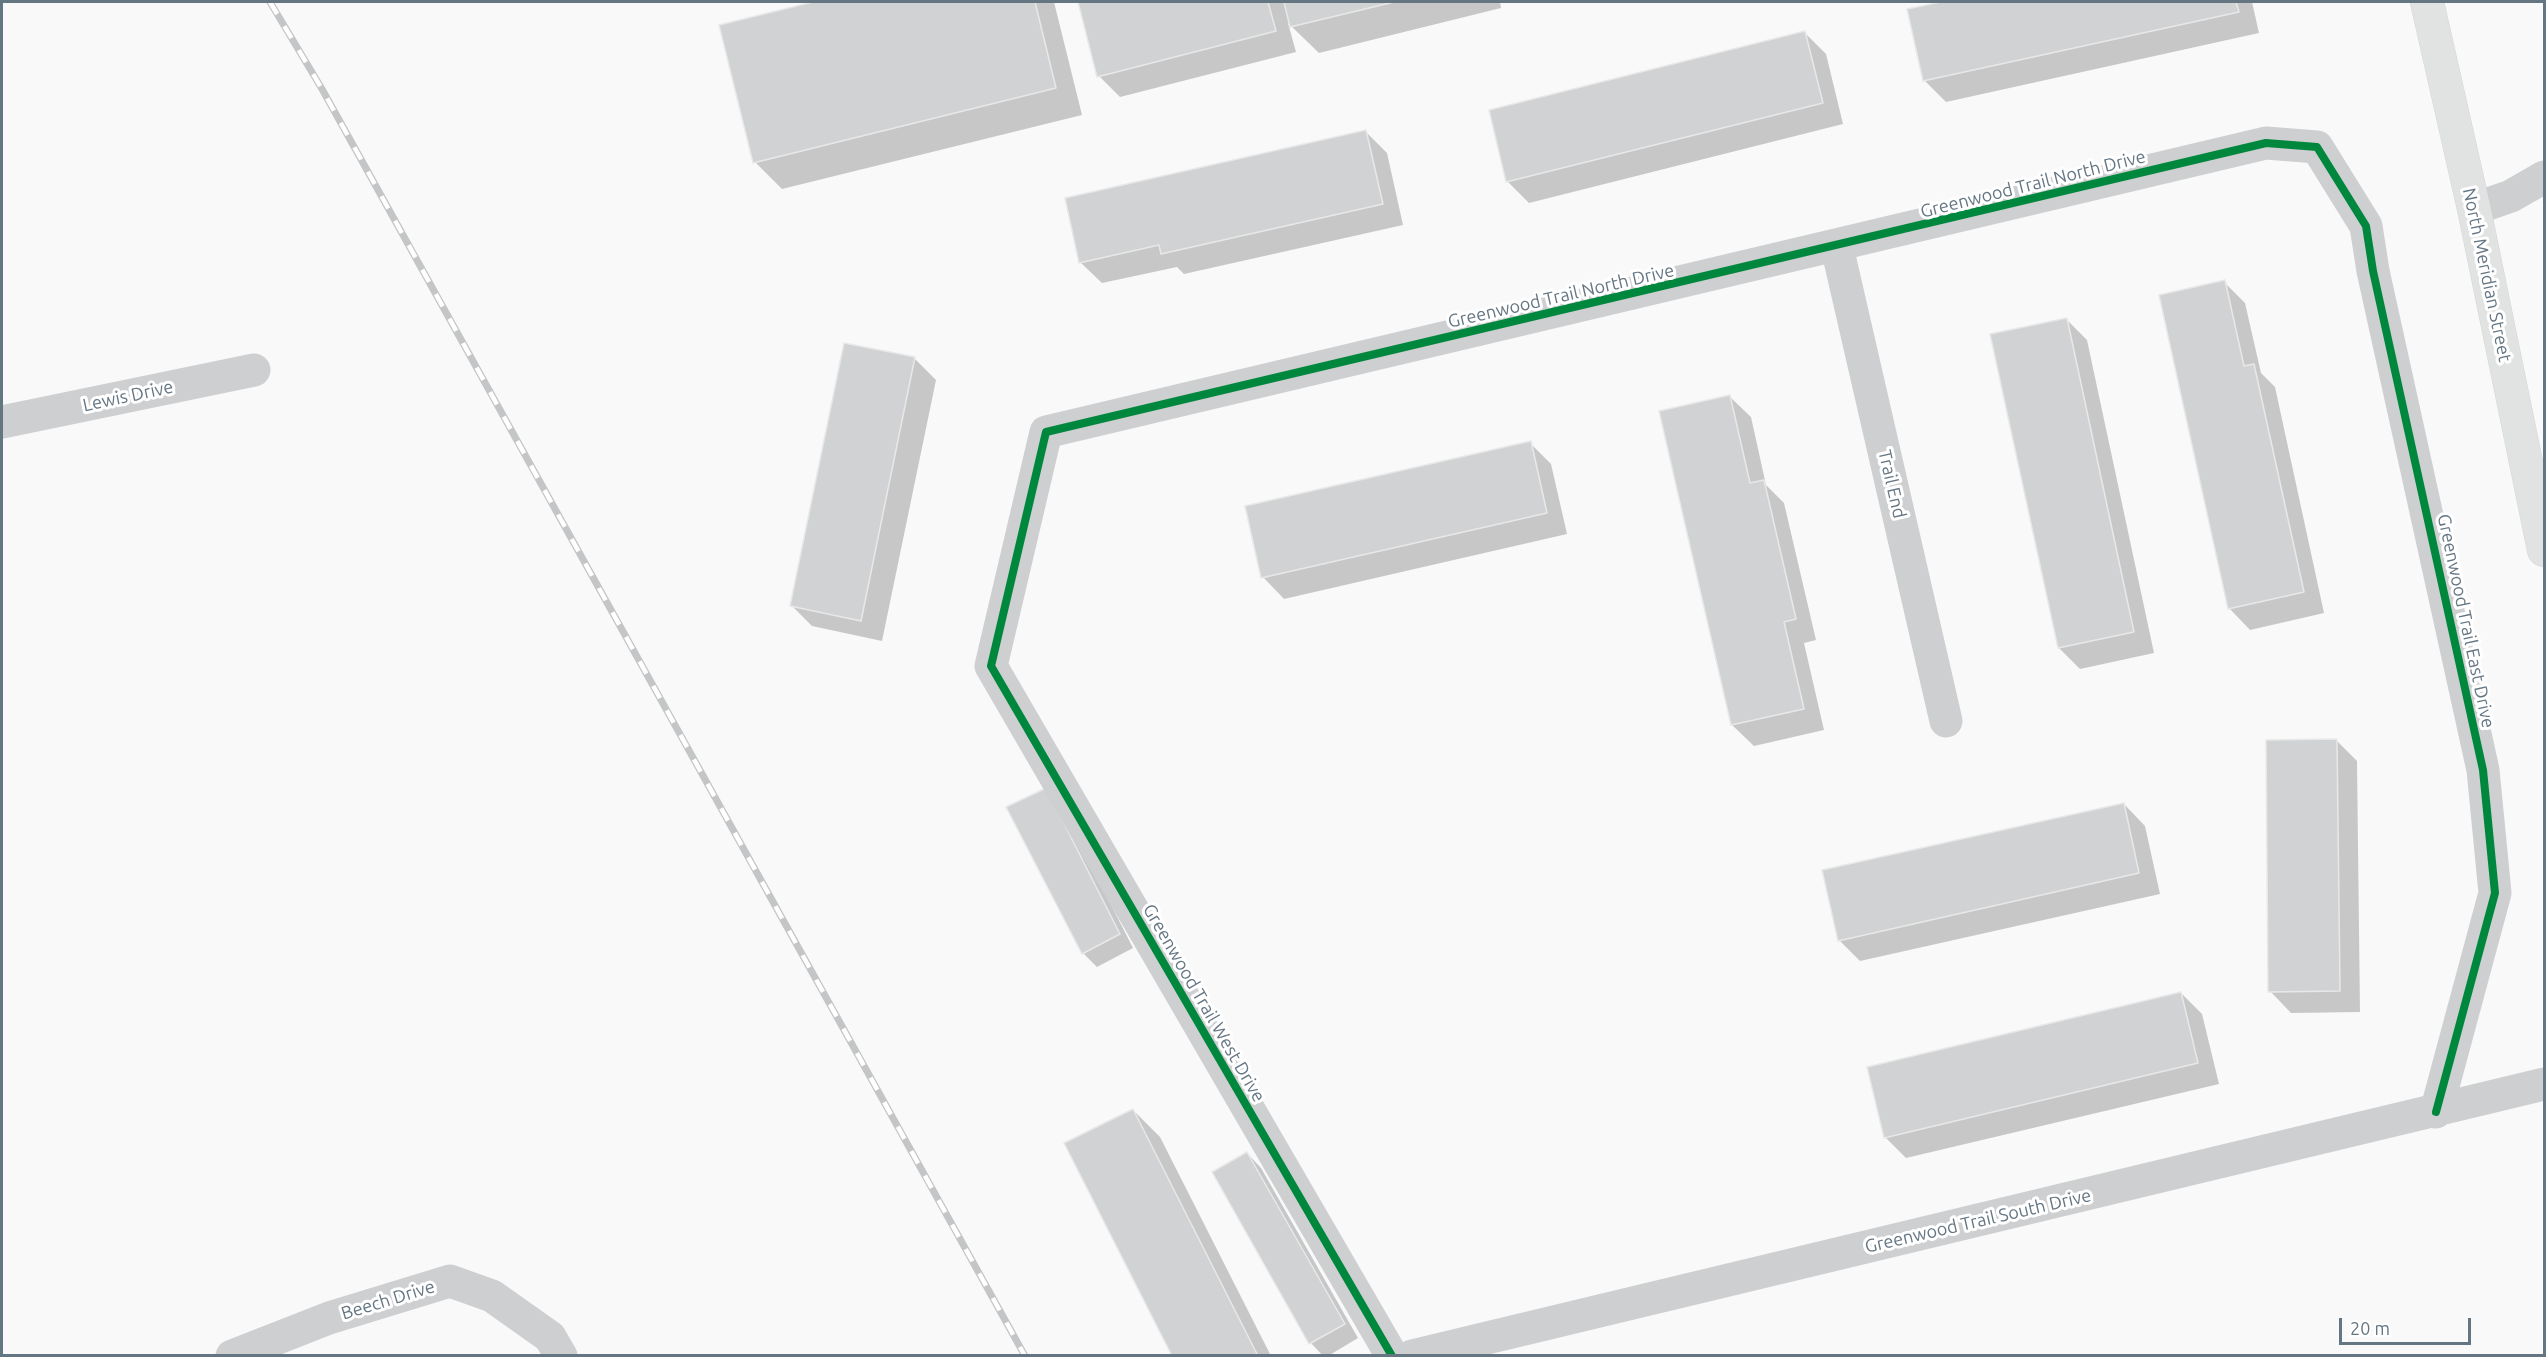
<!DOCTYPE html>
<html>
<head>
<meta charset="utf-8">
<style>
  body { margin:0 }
  #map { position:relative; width:2546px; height:1357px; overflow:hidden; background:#f9f9f9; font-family:Ubuntu,sans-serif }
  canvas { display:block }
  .frame { position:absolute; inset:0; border:3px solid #657683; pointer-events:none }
  .scale { position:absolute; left:2339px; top:1318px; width:132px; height:27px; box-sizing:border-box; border:3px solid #657683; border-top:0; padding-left:8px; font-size:18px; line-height:21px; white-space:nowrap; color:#657683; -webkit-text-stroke:4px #fff; paint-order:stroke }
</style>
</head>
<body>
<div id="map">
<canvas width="2546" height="1357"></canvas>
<div class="frame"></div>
<div class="scale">20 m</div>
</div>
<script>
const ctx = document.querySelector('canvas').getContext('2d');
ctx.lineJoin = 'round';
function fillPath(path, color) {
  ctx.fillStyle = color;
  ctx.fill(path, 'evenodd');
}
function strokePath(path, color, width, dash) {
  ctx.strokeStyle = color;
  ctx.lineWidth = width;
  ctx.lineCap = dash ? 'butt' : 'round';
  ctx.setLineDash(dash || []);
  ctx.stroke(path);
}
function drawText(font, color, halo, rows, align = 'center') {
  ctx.font = font + ' Ubuntu,sans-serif';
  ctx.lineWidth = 6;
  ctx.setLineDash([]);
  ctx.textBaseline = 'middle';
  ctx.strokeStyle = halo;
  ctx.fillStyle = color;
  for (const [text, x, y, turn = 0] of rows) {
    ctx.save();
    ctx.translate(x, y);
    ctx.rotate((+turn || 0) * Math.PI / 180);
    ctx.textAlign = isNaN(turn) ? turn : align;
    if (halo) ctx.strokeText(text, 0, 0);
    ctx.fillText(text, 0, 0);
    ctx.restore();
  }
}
fillPath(new Path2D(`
  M819 2H1054L1082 115 782 189 755 162 720 26Z
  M1079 2H1500L1501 8 1319 53 1288 23 1296 52 1120 97 1099 76Z
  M1948 2H2252L2259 33 1946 102 1925 81 1909 10Z
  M1805 33 1826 54 1843 124 1529 203 1508 182Z
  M1366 132 1387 153 1403 225 1184 274 1177 267 1102 283 1080 262Z
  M2224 282 2245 303 2261 373 2275 387 2324 613 2250 630 2229 608Z
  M2066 319 2087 340 2154 653 2080 669 2059 648Z
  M915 359 936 380 882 641 812 626 791 605Z
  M1729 396 1751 417 1766 485 1784 503 1816 640 1804 643 1824 730 1754 746 1732 725Z
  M1530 443 1551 464 1567 534 1284 599 1263 577Z
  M2336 740 2357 761 2360 1012 2291 1013 2270 991Z
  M1060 804 1133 948 1097 967 1083 953Z
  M2124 804 2145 826 2160 894 1860 961 1839 940Z
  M2181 993 2202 1014 2219 1084 1906 1158 1885 1137Z
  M1133 1110 1160 1137 1271 1356H1174Z
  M1247 1153 1261 1168 1358 1338 1328 1356H1323L1311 1343Z`), '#0003');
const building = new Path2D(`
  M813 2H1035L1056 88 753 163 719 25Z
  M1078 2H1268L1276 31 1097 77Z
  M1284 2H1394L1290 27Z
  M1941 2H2236L2239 12 1923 81 1907 9Z
  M1805 31 1823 103 1506 182 1489 110Z
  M1366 130 1383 204 1161 254 1159 245 1079 263 1065 198Z
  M2225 280 2244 366 2254 364 2304 592 2228 609 2159 295Z
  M2067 318 2134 632 2058 648 1990 334Z
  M844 343 915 357 861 621 790 606Z
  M1730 395 1750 483 1764 480 1796 619 1784 622 1804 709 1731 725 1659 411Z
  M1531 441 1547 513 1261 578 1245 506Z
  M2337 739 2340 991 2268 992 2266 740Z
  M1046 788 1120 934 1082 954 1006 807Z
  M2124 803 2139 873 1838 941 1822 870Z
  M2181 992 2198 1063 1884 1138 1867 1067Z
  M1133 1109 1258 1356H1172L1064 1143Z
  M1247 1152 1345 1324 1309 1344 1212 1172Z`);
fillPath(building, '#d0d2d3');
strokePath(building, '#e8e8e8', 1.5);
const secondary = new Path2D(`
  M2427 2 2474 209 2544 550`);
strokePath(secondary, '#d5d6d7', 34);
strokePath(new Path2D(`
  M2474 209 2511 196 2544 177
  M1837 247 1946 721
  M2 422 254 370
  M232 1356 329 1318 450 1281 492 1296 550 1337 561 1356
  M1392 1356 991 666 1046 432 2266 143 2317 147 2366 226 2373 271 2483 770 2495 893 2436 1112
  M1412 1356 2544 1084`), '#cecfd0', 33);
strokePath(secondary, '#e1e2e2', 33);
const rail = new Path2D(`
  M270 2 322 89 1025 1356`);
strokePath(rail, '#c3c5c6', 7);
strokePath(rail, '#fff', 4.5, [14]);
strokePath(new Path2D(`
  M1392 1356 991 666 1046 432 2266 143 2317 147 2366 226 2373 271 2483 770 2495 893 2436 1112`), '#00873e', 8);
drawText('18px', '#657683', '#fff', [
  ["Greenwood Trail North Drive",2033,184,-14],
  ["North Meridian Street",2487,275,78],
  ["Greenwood Trail North Drive",1561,296,-13],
  ["Lewis Drive",128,396,-12],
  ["Trail End",1892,484,77],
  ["Greenwood Trail East Drive",2466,621,78],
  ["Greenwood Trail West Drive",1204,1003,60],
  ["Greenwood Trail South Drive",1978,1221,-13],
  ["Beech Drive",388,1300,-17]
]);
</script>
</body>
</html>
